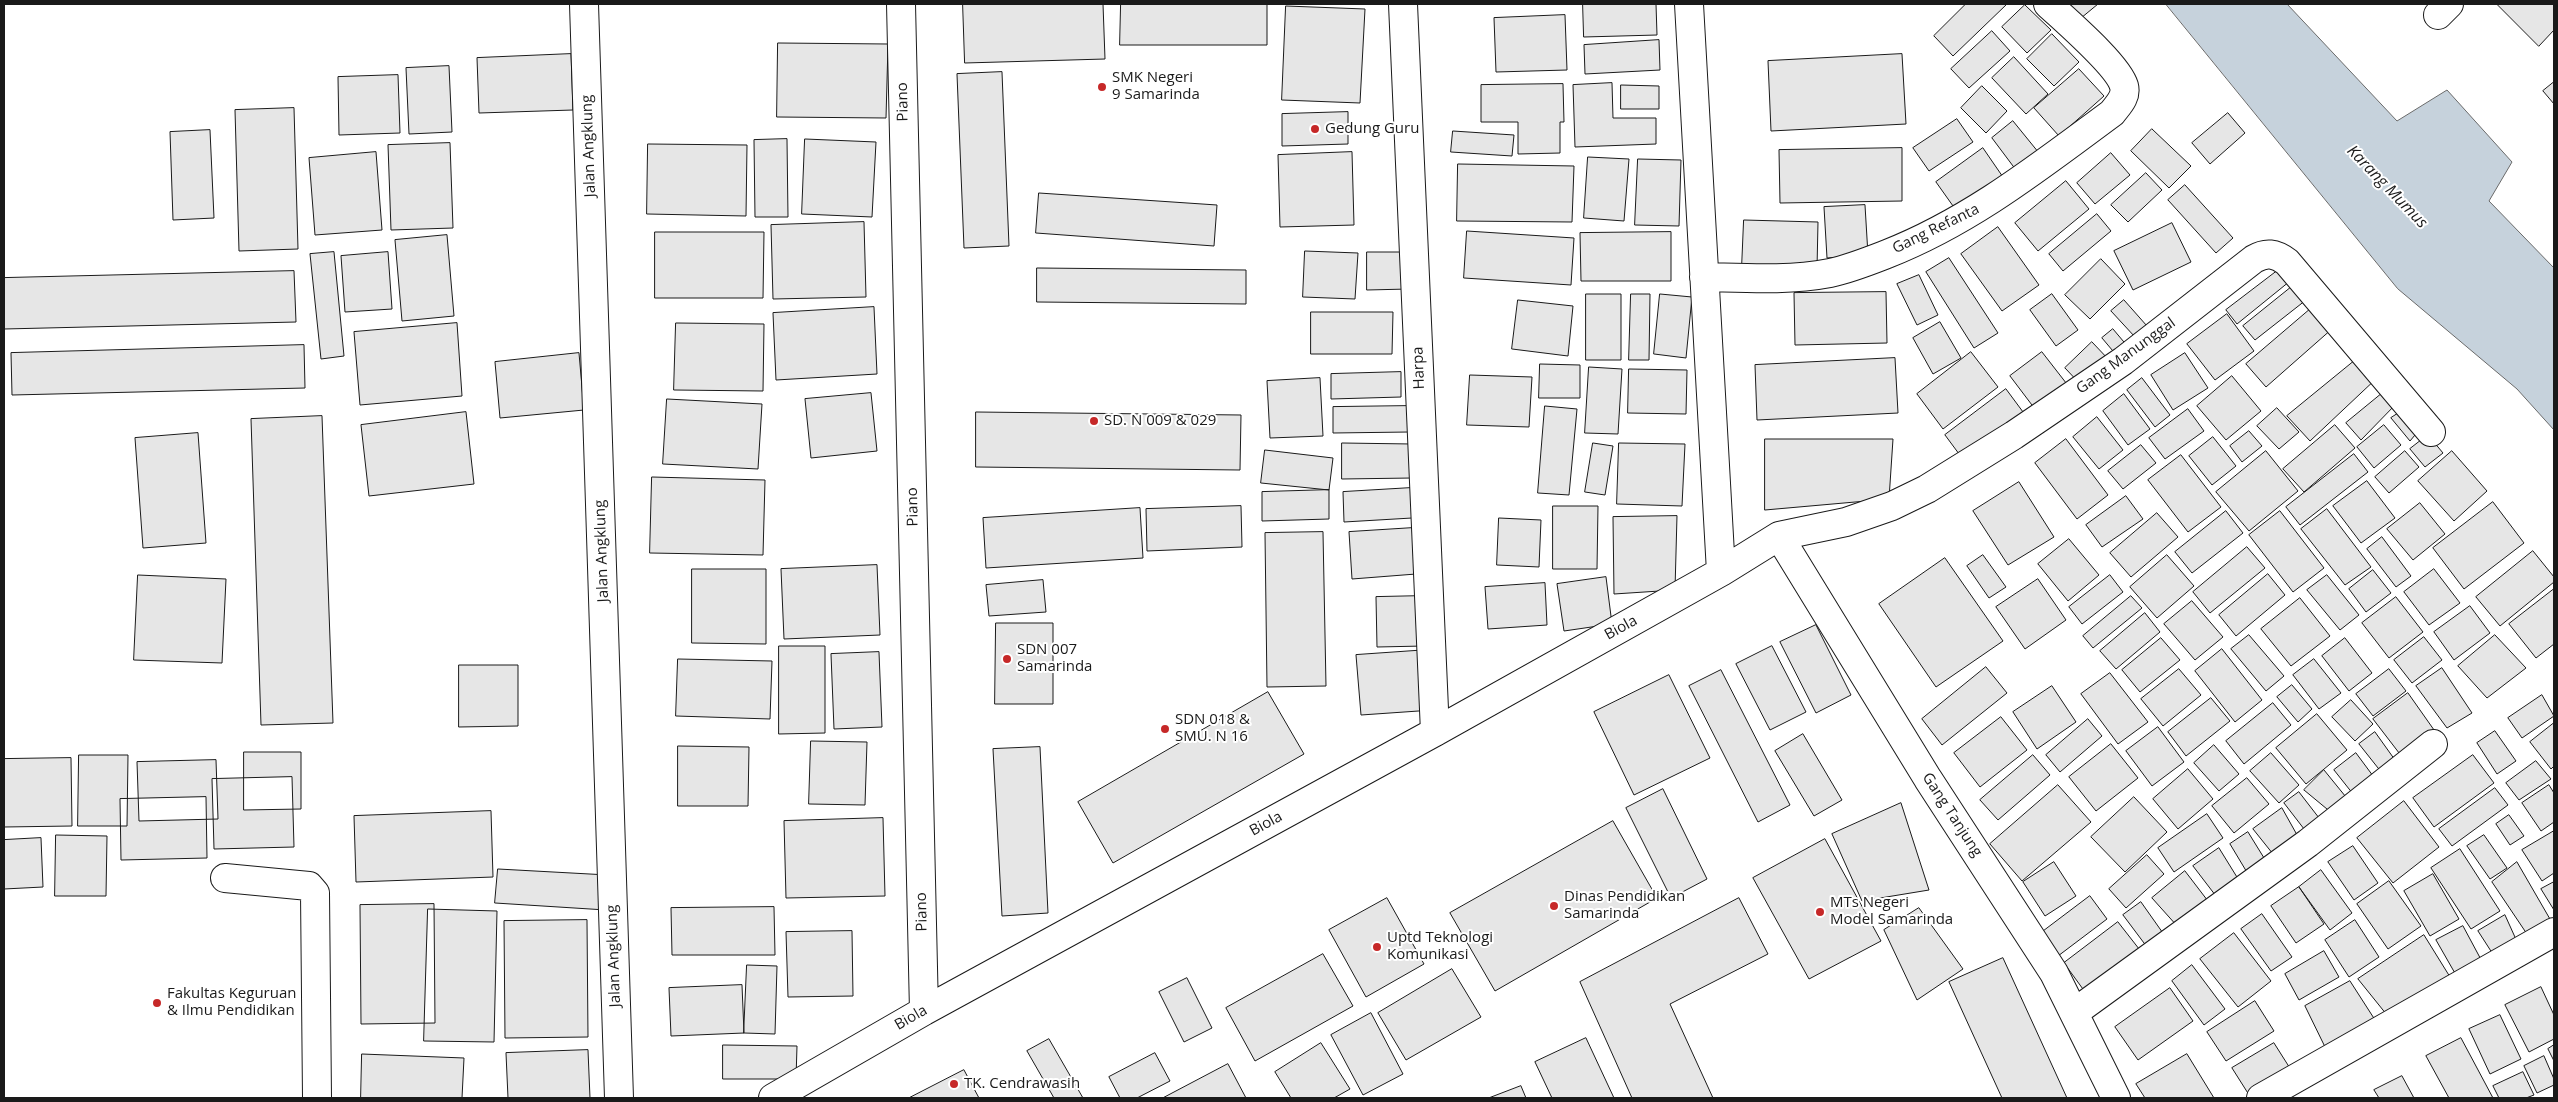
<!DOCTYPE html>
<html>
<head>
<meta charset="utf-8">
<style>
  body { margin:0 }
  #map { position:relative; width:2558px; height:1102px; overflow:hidden; background:#fff; font-family:"Open Sans",sans-serif }
  canvas { display:block }
  .frame { position:absolute; inset:0; border:5px solid #1a1a1a; pointer-events:none }
</style>
</head>
<body>
<div id="map">
<canvas width="2558" height="1102"></canvas>
<div class="frame"></div>
</div>
<script>
const ctx = document.querySelector('canvas').getContext('2d');
ctx.lineJoin = 'round';
function fillPath(path, color) {
  ctx.fillStyle = color;
  ctx.fill(path, 'evenodd');
}
function strokePath(path, color, width, dash) {
  ctx.strokeStyle = color;
  ctx.lineWidth = width;
  ctx.lineCap = dash ? 'butt' : 'round';
  ctx.setLineDash(dash || []);
  ctx.stroke(path);
}
function drawText(font, color, halo, rows, align = 'center') {
  ctx.font = font + ' "Open Sans",sans-serif';
  ctx.lineWidth = 4;
  ctx.setLineDash([]);
  ctx.textBaseline = 'middle';
  ctx.strokeStyle = halo;
  ctx.fillStyle = color;
  for (const [text, x, y, turn = 0] of rows) {
    ctx.save();
    ctx.translate(x, y);
    ctx.rotate((+turn || 0) * Math.PI / 180);
    ctx.textAlign = isNaN(turn) ? turn : align;
    if (halo) ctx.strokeText(text, 0, 0);
    ctx.fillText(text, 0, 0);
    ctx.restore();
  }
}
const water = new Path2D(`
  M2166 4H2287L2397 121 2447 90 2512 162 2489 201 2554 268V430L2517 389 2398 289Z`);
fillPath(water, '#c6d2dc');
strokePath(water, '#6a6a6a', 1);
const building = new Path2D(`
  M963 4H1103L1105 59 965 63Z
  M1121 4H1267V45H1120Z
  M1583 4H1656L1657 35 1584 37Z
  M1966 4H2007L1953 56 1934 36Z
  M2058 4H2098L2075 23Z
  M2497 4H2554V30L2539 46Z
  M2025 5 2051 30 2027 53 2002 27Z
  M1286 6 1365 9 1360 103 1282 100Z
  M1565 15 1567 70 1496 72 1494 18Z
  M1992 31 2010 51 1969 88 1951 69Z
  M2052 34 2079 62 2054 86 2027 59Z
  M1659 40 1660 70 1585 74 1584 45Z
  M778 43 888 44 886 118 777 117Z
  M571 54 573 110 479 113 477 58Z
  M1902 54 1906 124 1771 131 1768 61Z
  M2014 57 2048 94 2026 114 1992 78Z
  M449 66 452 132 409 134 406 68Z
  M2079 69 2104 96 2059 136 2034 108Z
  M1002 72 1009 246 964 248 957 74Z
  M398 75 400 133 339 135 338 77Z
  M2554 82V104L2543 91Z
  M1612 83 1613 118H1656V144L1575 147 1573 85Z
  M1563 84 1564 122H1560V153L1518 154V122H1481V85Z
  M1621 85 1659 86V109H1621Z
  M1982 86 2007 111 1986 133 1961 108Z
  M294 108 298 249 239 251 235 110Z
  M1348 112V144L1282 146V114Z
  M2228 113 2245 133 2210 164 2192 143Z
  M1957 119 1973 142 1929 171 1913 148Z
  M2013 121 2039 153 2016 170 1992 138Z
  M2152 129 2191 166 2169 188 2131 151Z
  M210 130 214 218 173 220 170 132Z
  M1453 131 1514 135 1512 156 1451 152Z
  M787 139 788 217H755L754 140Z
  M805 139 876 142 872 217 802 214Z
  M450 143 453 228 391 230 388 145Z
  M648 144 747 145 746 216 647 214Z
  M1902 148V201L1780 203 1779 150Z
  M1983 148 2005 180 1958 213 1936 182Z
  M376 152 382 230 315 235 309 158Z
  M1352 152 1354 225 1280 227 1278 155Z
  M2111 153 2130 175 2095 204 2077 183Z
  M1588 157 1629 159 1624 221 1584 218Z
  M1638 159 1681 160 1679 226 1635 225Z
  M1458 164 1574 166 1572 222 1457 221Z
  M2146 173 2162 190 2128 222 2111 205Z
  M2066 181 2089 209 2038 251 2015 223Z
  M2185 185 2233 238 2216 253 2168 200Z
  M1039 193 1217 205 1214 246 1036 233Z
  M1865 205 1868 255 1827 258 1824 207Z
  M2097 214 2111 231 2063 271 2049 254Z
  M1744 220 1818 222 1817 269 1742 267Z
  M864 222 866 297 773 299 771 225Z
  M2172 223 2191 262 2133 290 2114 251Z
  M1998 227 2039 285 2002 311 1961 254Z
  M1467 231 1574 238 1571 285 1464 278Z
  M655 232H764L763 298H655Z
  M1671 232V281H1581L1580 233Z
  M447 235 454 316 402 321 395 240Z
  M1305 251 1358 253 1355 299 1303 297Z
  M334 252 344 356 321 359 310 254Z
  M388 252 392 309 345 312 341 256Z
  M1367 252H1408L1409 289 1367 290Z
  M1949 258 1998 333 1974 348 1926 272Z
  M2101 259 2125 284 2090 319 2065 295Z
  M2285 265 2295 277 2237 324 2226 310Z
  M1037 268 1246 270V304L1037 302Z
  M294 271 296 322 4 329V278Z
  M1919 275 1938 315 1917 325 1897 284Z
  M2294 285 2306 300 2255 340 2243 326Z
  M1886 292 1887 343 1795 345 1794 293Z
  M1586 294H1621V360H1586Z
  M1631 294H1650L1649 360H1629Z
  M1660 294 1692 297 1686 358 1654 354Z
  M2052 294 2078 330 2056 346 2030 310Z
  M1518 300 1573 306 1568 356 1512 349Z
  M2124 300 2147 326 2135 337 2111 311Z
  M2314 306 2333 328 2266 387 2246 364Z
  M874 307 877 374 776 380 773 313Z
  M1311 312H1393L1392 354H1311Z
  M2227 314 2254 351 2215 380 2187 344Z
  M1940 322 1961 358 1933 374 1913 338Z
  M457 323 462 396 360 405 354 332Z
  M676 323 764 324 763 391 674 390Z
  M2113 329 2129 348 2118 357 2102 338Z
  M2092 342 2110 361 2082 386 2065 368Z
  M304 345 305 388 12 395 11 353Z
  M1971 352 1998 387 1943 429 1917 394Z
  M2042 352 2070 388 2038 413 2010 376Z
  M579 353 584 410 500 418 495 362Z
  M2185 353 2208 388 2173 410 2151 375Z
  M1895 358 1898 413 1757 420 1755 365Z
  M2358 358 2378 377 2310 441 2287 416Z
  M1540 364 1580 365V398H1539Z
  M1589 367 1622 369 1618 434 1585 433Z
  M1629 369 1687 370 1686 414 1628 413Z
  M1401 372V397L1331 399V374Z
  M1470 375 1532 377 1529 427 1467 425Z
  M2232 376 2261 411 2226 440 2197 406Z
  M1320 378 1323 436 1270 438 1267 381Z
  M2142 378 2170 415 2155 427 2127 390Z
  M2006 389 2026 416 1965 462 1945 435Z
  M2385 391 2397 403 2361 440 2346 423Z
  M871 393 877 451 811 458 805 399Z
  M2124 394 2150 429 2128 445 2103 411Z
  M667 399 762 404 758 469 663 464Z
  M1409 406V432L1333 433V407Z
  M1545 406 1577 409 1569 495 1538 493Z
  M2277 408 2299 432 2279 449 2257 426Z
  M2188 409 2204 431 2165 459 2149 438Z
  M2405 409 2420 429 2410 441 2391 418Z
  M466 412 474 484 369 496 361 425Z
  M976 412 1241 415 1240 470 976 467Z
  M322 416 333 723 261 725 251 419Z
  M2097 417 2123 450 2099 469 2073 437Z
  M2335 425 2355 448 2304 492 2283 469Z
  M2384 425 2401 445 2374 468 2357 447Z
  M2249 431 2262 446 2242 462 2230 446Z
  M198 433 206 543 143 548 135 438Z
  M2428 435 2443 453 2425 467 2410 449Z
  M2213 437 2236 466 2212 485 2189 456Z
  M1765 439H1893L1889 499 1765 510Z
  M2066 439 2108 495 2077 519 2035 463Z
  M1342 443 1412 444V478L1342 479Z
  M1593 443 1613 446 1605 495 1585 492Z
  M1619 443 1685 444 1682 506 1617 504Z
  M2141 445 2156 463 2123 489 2108 471Z
  M1265 450 1333 458 1329 490 1261 483Z
  M2266 451 2298 491 2249 531 2216 492Z
  M2405 451 2419 467 2389 493 2375 477Z
  M2452 451 2487 491 2454 521 2418 481Z
  M2354 454 2368 472 2300 525 2286 507Z
  M2181 455 2221 507 2188 532 2148 480Z
  M652 477 765 480 763 555 650 553Z
  M2367 481 2395 518 2361 543 2333 506Z
  M2019 482 2054 537 2008 565 1973 511Z
  M1411 488 1412 518 1344 522 1343 492Z
  M1329 490V519L1262 521V492Z
  M2126 496 2143 519 2102 547 2086 525Z
  M2493 502 2524 543 2464 589 2433 548Z
  M2420 503 2445 534 2413 560 2387 529Z
  M1241 506 1242 547 1147 551 1146 509Z
  M1553 506H1598L1597 569H1553Z
  M1140 508 1143 558 986 568 983 518Z
  M2327 509 2371 567 2345 585 2301 529Z
  M2226 511 2243 533 2192 573 2175 552Z
  M2280 511 2324 568 2293 592 2249 535Z
  M2157 513 2178 537 2131 577 2110 553Z
  M1677 516 1675 590 1614 594 1613 517Z
  M1499 518 1541 520 1539 567 1497 565Z
  M1413 528 1416 574 1352 579 1349 532Z
  M1323 532 1326 686 1267 687 1265 533Z
  M2382 537 2411 576 2396 587 2367 549Z
  M2069 539 2099 575 2068 601 2038 564Z
  M2247 547 2265 568 2210 613 2193 592Z
  M2533 551 2554 577V582L2500 626 2476 597Z
  M1983 555 2006 587 1989 598 1967 566Z
  M2167 555 2194 586 2157 618 2130 587Z
  M1945 558 2003 641 1936 687 1879 604Z
  M877 565 880 635 784 639 781 569Z
  M692 569H766V644L692 643Z
  M2434 569 2460 603 2429 625 2404 592Z
  M2373 570 2391 593 2366 612 2349 589Z
  M2268 574 2285 595 2236 636 2219 615Z
  M138 575 226 579 222 663 134 660Z
  M2110 575 2123 592 2082 624 2069 607Z
  M2327 575 2359 615 2340 630 2307 590Z
  M1606 577 1612 624 1564 631 1557 584Z
  M2038 579 2066 620 2025 649 1996 607Z
  M1043 580 1046 612 989 616 986 585Z
  M1545 583 1547 625 1488 629 1485 587Z
  M2554 589V644L2536 658 2509 624Z
  M1423 596 1424 646 1377 647 1376 597Z
  M2131 596 2142 608 2093 648 2083 636Z
  M2396 597 2423 632 2389 658 2362 623Z
  M2300 598 2330 636 2291 666 2261 629Z
  M2192 601 2223 637 2195 660 2164 624Z
  M2470 606 2490 633 2454 660 2434 632Z
  M2145 613 2160 632 2116 669 2100 651Z
  M996 623H1053V704H995Z
  M1816 625 1851 695 1816 713 1780 642Z
  M2249 635 2284 676 2266 691 2231 649Z
  M2495 635 2526 668 2487 698 2458 666Z
  M2424 637 2442 660 2412 683 2394 660Z
  M2161 638 2180 660 2140 692 2122 670Z
  M2345 638 2372 673 2349 691 2322 656Z
  M779 646H825V733L779 734Z
  M1772 646 1806 712 1770 730 1736 664Z
  M2222 649 2262 700 2235 722 2195 671Z
  M1428 650 1433 710 1361 715 1356 655Z
  M879 652 882 727 834 729 831 654Z
  M678 659 772 661 770 719 676 716Z
  M2314 659 2341 693 2319 709 2293 675Z
  M459 665H518V726L459 727Z
  M1986 667 2007 693 1942 745 1922 719Z
  M2442 668 2472 713 2447 728 2416 686Z
  M2179 669 2201 695 2163 726 2141 699Z
  M2389 669 2406 691 2373 716 2356 694Z
  M1721 670 1790 805 1758 822 1689 686Z
  M2110 673 2148 722 2118 744 2081 694Z
  M1669 675 1710 758 1634 795 1594 712Z
  M2292 685 2312 709 2298 722 2277 697Z
  M2052 686 2076 722 2037 749 2013 712Z
  M1268 692 1304 754 1113 863 1078 802Z
  M2408 693 2439 737 2406 762 2373 719Z
  M2542 695 2554 716 2522 738 2508 718Z
  M2211 698 2230 721 2186 756 2168 732Z
  M2351 700 2373 724 2355 741 2332 717Z
  M2273 703 2291 725 2244 764 2226 741Z
  M2317 714 2347 750 2306 784 2276 748Z
  M2001 717 2027 750 1980 787 1954 753Z
  M2088 719 2102 736 2060 772 2046 755Z
  M2554 723V766L2551 769 2530 742Z
  M2158 727 2184 762 2152 786 2126 751Z
  M2495 731 2516 761 2497 774 2477 743Z
  M2375 732 2400 767 2386 778 2359 744Z
  M1803 734 1842 800 1814 816 1775 751Z
  M811 741 867 742 865 805 809 804Z
  M2111 744 2138 778 2096 811 2069 777Z
  M2214 745 2239 774 2219 791 2194 763Z
  M678 746 749 747 748 806H678Z
  M1040 747 1048 913 1002 916 993 749Z
  M244 752H301V809L244 810Z
  M2271 753 2299 785 2279 803 2250 771Z
  M2356 753 2379 784 2357 799 2334 770Z
  M79 755H128L127 826H78Z
  M2033 755 2050 775 1998 820 1980 800Z
  M2473 755 2494 783 2434 827 2413 798Z
  M71 758 72 826 4 827V759Z
  M216 760 218 819 139 821 137 762Z
  M2536 761 2551 779 2519 800 2506 783Z
  M2188 769 2213 799 2178 829 2153 799Z
  M2324 770 2350 802 2333 814 2304 790Z
  M292 777 294 847 214 849 212 779Z
  M2247 778 2269 804 2234 833 2212 806Z
  M2058 785 2091 822 2022 881 1990 844Z
  M2549 785 2554 793V822L2541 831 2522 803Z
  M2495 788 2508 805 2452 846 2439 829Z
  M1663 789 1707 879 1671 898 1626 808Z
  M2299 792 2326 827 2311 838 2284 803Z
  M206 797 207 858 121 860 120 799Z
  M2134 797 2167 832 2125 872 2091 837Z
  M2404 801 2439 847 2393 883 2357 838Z
  M1901 803 1929 890 1862 901 1832 834Z
  M2282 808 2301 842 2277 859 2253 829Z
  M491 811 493 877 356 882 354 816Z
  M2207 814 2223 838 2174 872 2158 848Z
  M2509 815 2524 836 2510 845 2496 824Z
  M883 818 885 896 786 898 784 821Z
  M1613 821 1657 898 1495 991 1450 913Z
  M2554 831V873L2542 881 2522 850Z
  M2248 832 2269 866 2251 879 2230 844Z
  M56 835 107 836 106 896H55Z
  M2484 835 2507 868 2490 879 2467 846Z
  M41 838 43 887 4 889V840Z
  M1825 839 1881 941 1809 979 1753 878Z
  M2353 846 2378 883 2354 900 2328 862Z
  M2219 848 2240 882 2219 900 2193 866Z
  M2460 849 2500 911 2471 929 2431 868Z
  M2147 855 2164 874 2126 908 2109 889Z
  M2054 862 2076 896 2045 916 2023 882Z
  M2517 862 2554 926 2531 940 2492 882Z
  M498 869 608 875 606 910 495 903Z
  M2321 870 2352 913 2330 930 2299 887Z
  M2185 871 2211 905 2178 927 2152 898Z
  M2433 874 2459 919 2430 936 2404 891Z
  M2389 881 2421 926 2388 949 2357 904Z
  M2554 882V910L2541 889Z
  M2299 887 2324 924 2296 943 2271 906Z
  M2090 896 2107 919 2058 956 2041 933Z
  M1387 898 1424 964 1366 997 1329 930Z
  M1739 898 1768 954 1670 1004 1713 1098H1632L1580 982Z
  M2141 902 2165 936 2150 951 2123 915Z
  M434 904 435 1023 361 1024 360 905Z
  M774 907 775 955H672L671 908Z
  M1919 908 1963 969 1917 1000 1884 930Z
  M428 909 497 911 494 1042 424 1041Z
  M2262 914 2292 957 2271 971 2241 929Z
  M2505 915 2519 946 2498 962 2478 931Z
  M587 920 588 1037 505 1038 504 921Z
  M2355 920 2379 957 2349 977 2325 940Z
  M2118 922 2143 954 2088 996 2064 963Z
  M2463 926 2485 967 2460 982 2436 940Z
  M852 931 853 996 788 997 786 932Z
  M2234 933 2271 981 2238 1007 2200 959Z
  M2424 935 2455 985 2391 1020 2358 979Z
  M2324 951 2339 977 2299 1000 2285 974Z
  M1323 954 1353 1006 1255 1061 1226 1008Z
  M2003 958 2067 1098H2002L1949 982Z
  M747 965 777 966 775 1034 744 1033Z
  M2192 965 2225 1009 2204 1025 2172 981Z
  M1452 969 1481 1017 1406 1060 1378 1013Z
  M1187 978 1212 1028 1184 1042 1159 992Z
  M2350 981 2377 1023 2327 1051 2305 1006Z
  M742 985 744 1033 671 1036 669 988Z
  M2541 987 2554 1015V1039L2529 1052 2505 1005Z
  M2170 988 2193 1021 2138 1060 2115 1027Z
  M2255 1001 2274 1031 2226 1061 2207 1032Z
  M1371 1013 1403 1074 1363 1095 1331 1035Z
  M2500 1015 2521 1059 2490 1074 2469 1029Z
  M1586 1038 1614 1098H1552L1535 1062Z
  M2461 1038 2493 1098H2449L2426 1056Z
  M1049 1039 1083 1098H1054L1027 1051Z
  M1321 1043 1350 1089 1334 1098H1291L1275 1072Z
  M2274 1043 2293 1073 2251 1098 2232 1068Z
  M723 1045 797 1046 796 1079H723Z
  M2554 1045V1061L2548 1049Z
  M588 1050 590 1098H508L506 1053Z
  M1155 1053 1170 1081 1137 1098H1120L1109 1077Z
  M362 1054 464 1058 462 1098H361Z
  M2187 1054 2214 1098H2145L2136 1084Z
  M2544 1056 2554 1079V1085L2537 1093 2524 1066Z
  M1228 1064 1246 1098H1163Z
  M964 1070 979 1098H909Z
  M2523 1072 2534 1095 2526 1098H2499L2493 1086Z
  M2402 1076 2414 1098H2379L2374 1090Z
  M1521 1086 1526 1098H1489Z`);
fillPath(building, '#e6e6e6');
strokePath(building, '#1a1a1a', 1);
const street = new Path2D(`
  M584 4 619 1098
  M901 4 924 1011
  M1403 4 1435 732
  M1689 4 1721 572
  M2438 15 2449 4
  M1704 277C1746 278 1788 281 1830 273 1849 269 1869 261 1887 254 1971 221 2040 166 2112 113 2118 105 2127 97 2124 86 2118 65 2065 20 2048 4
  M1779 536 1928 779 2054 973 2116 1098
  M225 878 309 886 315 893 317 1098
  M2075 1012 2308 843 2433 744
  M773 1098 924 1011 1435 732 1721 572 1779 536 1846 522 1892 506 1927 489 2014 435 2123 361 2254 259C2266 252 2275 253 2287 262L2431 432
  M2261 1098 2554 932`);
strokePath(street, '#1a1a1a', 30);
strokePath(street, '#fff', 28);
for (const [x, y, r, color] of [
  [1102,87,5,"#c62828"],
  [1315,129,5,"#c62828"],
  [1094,421,5,"#c62828"],
  [1007,659,5,"#c62828"],
  [1165,729,5,"#c62828"],
  [1554,906,5,"#c62828"],
  [1820,912,5,"#c62828"],
  [1377,947,5,"#c62828"],
  [157,1003,5,"#c62828"],
  [954,1084,5,"#c62828"]
]) {
  const dot = new Path2D();
  dot.arc(x, y, r, 0, 2 * Math.PI);
  ctx.fillStyle = color;
  ctx.fill(dot);
  strokePath(dot, '#fff', 2);
}
drawText('15px', '#1a1a1a', '#fff', [
  ["SMK Negeri",1112,78],
  ["9 Samarinda",1112,95],
  ["Gedung Guru",1325,129],
  ["SD. N 009 & 029",1104,421],
  ["SDN 007",1017,650],
  ["Samarinda",1017,667],
  ["SDN 018 &",1175,720],
  ["SMU. N 16",1175,737],
  ["Dinas Pendidikan",1564,897],
  ["Samarinda",1564,914],
  ["MTs Negeri",1830,903],
  ["Model Samarinda",1830,920],
  ["Uptd Teknologi",1387,938],
  ["Komunikasi",1387,955],
  ["Fakultas Keguruan",167,994],
  ["& Ilmu Pendidikan",167,1011],
  ["TK. Cendrawasih",964,1084]
], 'left');
drawText('15px', '#1a1a1a', '#fff', [
  ["Piano",903,102,-91],
  ["Jalan Angklung",589,146,-92],
  ["Gang Refanta",1936,229,-26],
  ["Gang Manunggal",2126,356,-36],
  ["Harpa",1419,368,-92],
  ["Piano",913,507,-91],
  ["Jalan Angklung",602,551,-92],
  ["Biola",1621,628,-29],
  ["Gang Tanjung",1952,815,57],
  ["Biola",1266,824,-29],
  ["Piano",922,912,-91],
  ["Jalan Angklung",614,956,-92],
  ["Biola",911,1018,-30]
]);
drawText('italic 16px', '#1a1a1a', '#fff', [
  ["Karang Mumus",2387,187,46]
]);
</script>
</body>
</html>
